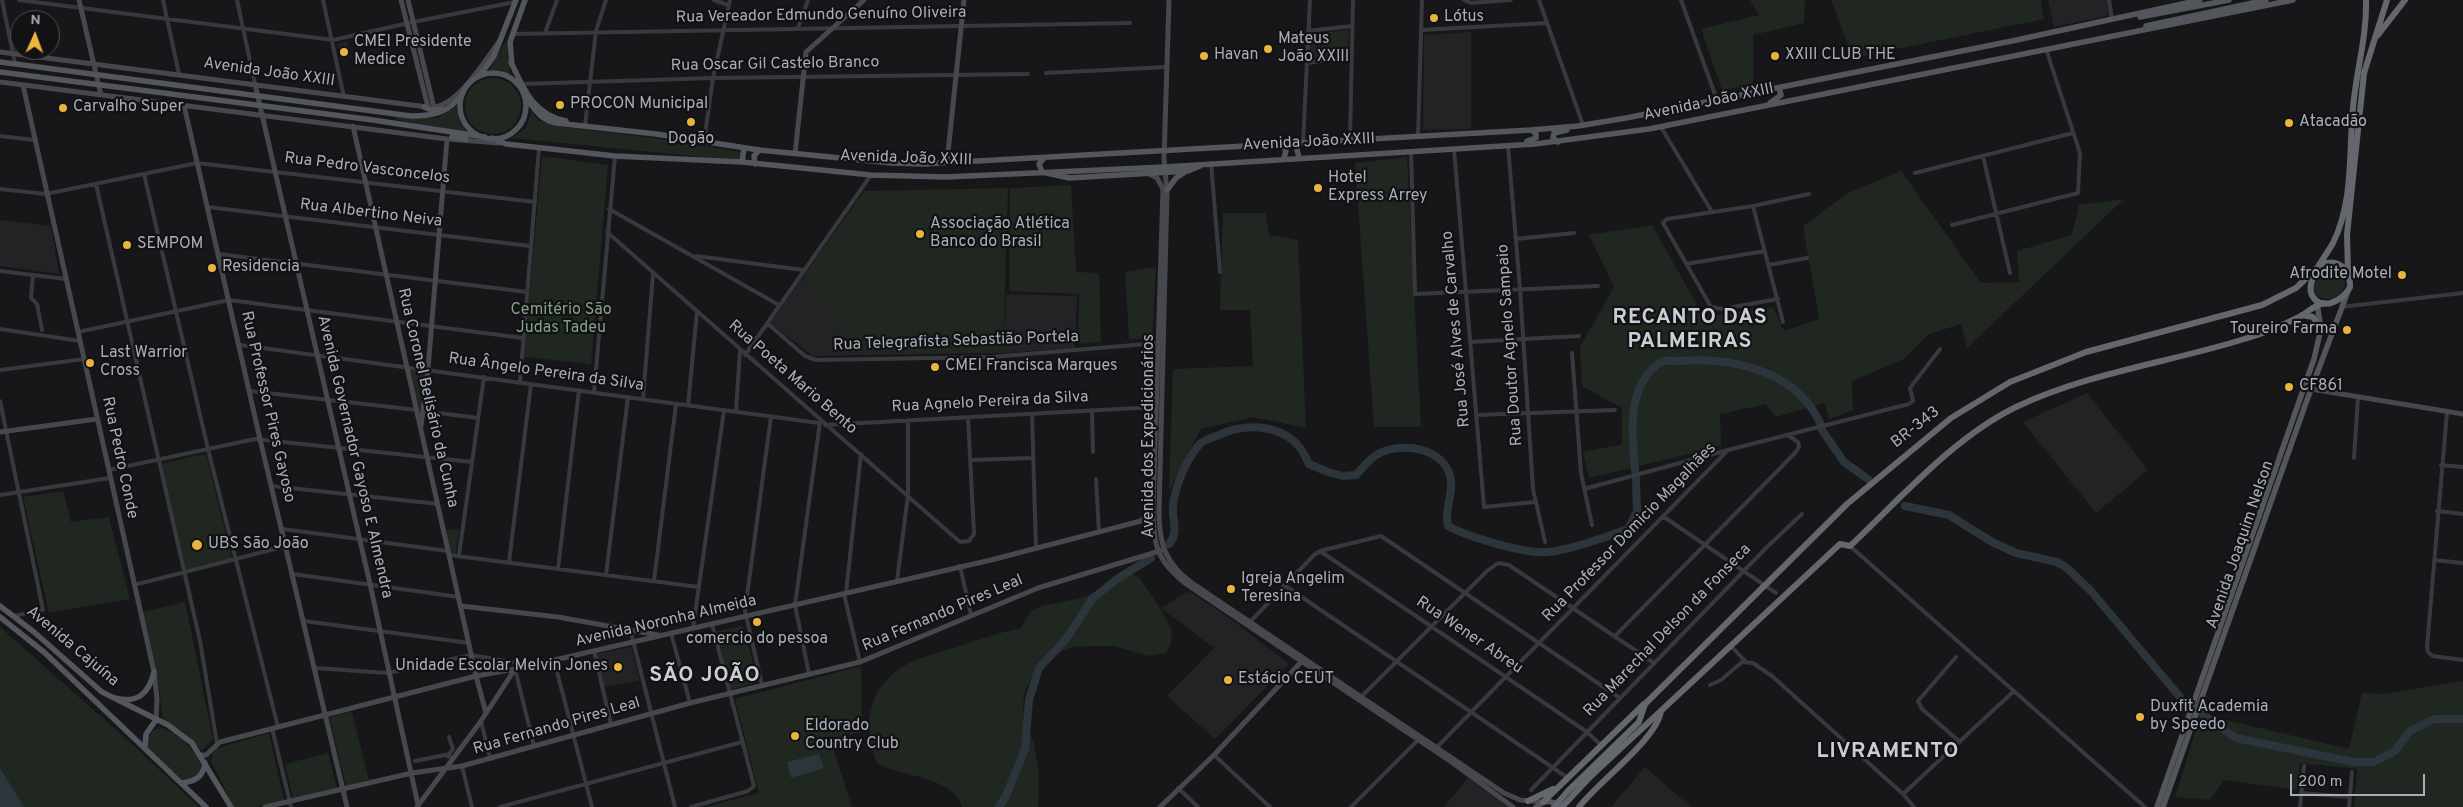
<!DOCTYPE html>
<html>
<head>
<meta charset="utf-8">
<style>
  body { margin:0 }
  #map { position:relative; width:2463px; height:807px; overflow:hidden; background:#171719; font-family:Overpass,sans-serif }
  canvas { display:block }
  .north { position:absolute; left:10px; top:10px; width:50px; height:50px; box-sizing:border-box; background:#121214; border:1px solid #4f5056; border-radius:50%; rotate:2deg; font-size:14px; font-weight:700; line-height:20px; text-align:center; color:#aaaeb8 }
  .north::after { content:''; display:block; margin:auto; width:18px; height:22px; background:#eab43e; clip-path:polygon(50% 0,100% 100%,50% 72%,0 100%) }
  .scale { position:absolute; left:2290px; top:774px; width:135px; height:22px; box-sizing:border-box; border:2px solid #aaaeb8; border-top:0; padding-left:6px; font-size:15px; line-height:18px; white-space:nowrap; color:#aaaeb8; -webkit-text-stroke:4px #121214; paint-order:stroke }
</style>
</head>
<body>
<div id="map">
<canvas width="2463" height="807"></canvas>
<div class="north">N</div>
<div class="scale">200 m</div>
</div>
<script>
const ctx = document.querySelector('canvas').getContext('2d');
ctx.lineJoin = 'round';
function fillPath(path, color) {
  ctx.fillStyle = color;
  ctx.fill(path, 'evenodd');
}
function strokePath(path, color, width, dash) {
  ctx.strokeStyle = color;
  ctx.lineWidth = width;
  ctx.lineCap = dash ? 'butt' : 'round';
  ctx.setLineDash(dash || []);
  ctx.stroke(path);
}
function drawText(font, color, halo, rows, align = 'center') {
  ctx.font = font + ' Overpass,sans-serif';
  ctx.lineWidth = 4.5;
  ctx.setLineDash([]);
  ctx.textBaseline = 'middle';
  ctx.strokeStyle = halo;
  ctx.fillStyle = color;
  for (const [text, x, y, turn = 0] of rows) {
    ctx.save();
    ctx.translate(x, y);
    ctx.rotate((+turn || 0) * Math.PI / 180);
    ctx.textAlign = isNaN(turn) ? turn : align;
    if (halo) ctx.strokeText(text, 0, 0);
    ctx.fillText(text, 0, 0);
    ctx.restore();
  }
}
fillPath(new Path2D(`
  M2048 0H2107L2110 15 2054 27Z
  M1471 32V129L1423 130 1424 35Z
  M347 41 351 57 341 59 337 44Z
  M0 220 51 226 59 274 0 266Z
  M803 277 858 355 813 356 770 323Z
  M1006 294 1077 296 1075 348 1003 353Z
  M2087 393 2148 470 2096 513 2023 422Z
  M1189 591 1234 621 1289 664 1215 739 1167 696 1214 648 1161 608Z
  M631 647 640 680 604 687 596 654Z
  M1645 767 1691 807H1611Z
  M1468 778 1499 800 1508 807H1444Z`), '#232326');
fillPath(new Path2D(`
  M1750 0H1805L1804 23 1753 35V85L1722 90 1701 29 1759 15Z
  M1831 0H2041L2044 19 1853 58Z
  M1349 30 1348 55 1309 59 1310 34Z
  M506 41 510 74 489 70Z
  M465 106a28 28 0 1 1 56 0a28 28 0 1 1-56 0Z
  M457 106 459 121 469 134 444 131 396 119V117L437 118Z
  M532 112 537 119 555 126 645 137 742 152 740 159 734 160 511 138 526 128Z
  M542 156 608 165 591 364 524 357Z
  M1407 157 1421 427H1374L1355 163Z
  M1901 171 1981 283 2019 282 2017 251 2072 235 2079 205 2124 199 1967 348 1961 324 1929 334 1904 359 1852 381 1853 410 1829 419 1825 403 1775 417 1766 404 1720 414 1721 446 1589 478 1583 452 1622 444V408L1582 386 1580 347 1614 287 1589 235 1652 225 1704 317 1773 307 1784 331 1819 319 1803 226 1848 193Z
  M1071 185 1076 272 1099 273 1101 342 1078 344 1079 294 1009 291 1010 188Z
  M1008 188 1003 353 858 355 803 277 864 191Z
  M1223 213H1266L1269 235 1298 240 1306 428 1253 417 1201 429 1169 491 1173 369 1253 366 1250 310H1220Z
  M2328 265 2340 269 2346 280 2342 295 2332 300 2318 297 2312 287Z
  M1156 267 1152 338 1129 339 1125 272Z
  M408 369 425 371 420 411Z
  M206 454 232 558 184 570 160 464Z
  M63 491 71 522 109 517 130 599 49 613 23 497Z
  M459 529 456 554 450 553 446 530Z
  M1131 574 1139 577 1160 608 1172 631 1170 645 1166 653 1149 656 1113 646H1086L1073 647 1057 653 1037 668 1025 691 1023 704 1024 718 1034 744 1039 770 1038 807H962C956 777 900 777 877 763 863 727 866 691 901 668 915 658 935 654 951 649 975 641 997 633 1021 628L1031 611 1041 606 1081 598 1109 587Z
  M185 602 213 739 202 751 184 733 163 721 159 688 142 612Z
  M743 626 758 682 730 690 717 631Z
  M0 627 142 753 199 807H21L0 769Z
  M475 657 520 663 478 671Z
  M861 666 862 732 830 739 852 807H705L759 793 735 699Z
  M2463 681V807H2354L2357 769 2300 763 2297 790 2224 780 2210 800 2175 797 2202 711 2217 718 2349 749 2362 693 2384 694Z
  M352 712 369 780 346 786 329 717Z
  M162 728C180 735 193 747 201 764L198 775 186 780 181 779 148 749V736L154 730Z
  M269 733 284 800 255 807H234L211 761 214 749Z
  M328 753 337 788 293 798 285 764Z`), '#1f2720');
fillPath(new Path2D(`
  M819 754 824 768 791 778 787 762Z
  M0 768 24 807H0Z`), '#2d353c');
strokePath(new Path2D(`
  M1822 430 1844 462 1868 479
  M1635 471C1633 441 1627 401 1647 375 1650 371 1657 364 1661 362 1666 360 1674 361 1680 361 1719 358 1768 365 1798 393 1808 402 1815 412 1820 423
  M1905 506 1949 515 1992 542 2016 553 2057 562 2067 568 2091 591 2180 697
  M1169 544C1180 531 1171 519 1173 504 1176 485 1186 460 1199 445 1203 440 1213 437 1219 435 1244 423 1277 424 1297 444 1302 449 1306 458 1309 464L1328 472 1343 476 1356 475C1362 469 1370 458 1378 454 1403 441 1446 448 1451 480 1453 495 1444 510 1448 526 1468 537 1525 554 1547 552 1567 551 1609 536 1628 529L1637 511 1636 479
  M2202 714 2236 738 2353 762H2374L2395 751 2410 731 2434 719H2463
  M999 807 1006 796 1025 749 1029 700 1039 668 1067 638 1092 599 1117 579 1151 558`), '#2d353c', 8);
strokePath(new Path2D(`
  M2 0 15 64
  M19 0 333 40 413 22 515 2
  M163 0 179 74
  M237 0 255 84
  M323 0 344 97
  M714 0 728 5
  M1464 0 1471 3 1511 0
  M1539 0 1583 125
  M1681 0 1717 100
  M2109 0 2112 19
  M798 28 808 0
  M1421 30 1547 23
  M1308 31 1352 26
  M545 33 557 0
  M513 34 1130 23
  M1307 63 1351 57
  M1046 73 1167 67
  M522 84 713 78 1028 74
  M585 125 596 31 606 0
  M1661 127 1712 212
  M0 136 34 140
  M1418 136 1422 0
  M1350 140 1353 0
  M704 142 713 78 730 0
  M1303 143 1310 0
  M1508 146 1520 289 1533 489 1545 542
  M1454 149 1484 507 1535 502
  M1411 151 1415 294 1598 286
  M1983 156 2010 273
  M1211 163 1220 272
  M1915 173 2073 133
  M144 174 208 449 278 727
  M96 184 200 641 217 743
  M0 189 46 194 197 163 535 202
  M1753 206 1783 322
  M208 207 530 246
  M609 209 779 305
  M1952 225 2078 193 2080 153 2046 49
  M607 232 960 542 969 541 974 534 968 418
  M1516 239 1574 233
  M219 254 527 292
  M696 256 803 270
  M1686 264 1765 251
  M1769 265 1807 258
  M0 271 66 279
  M33 275 31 298 37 304 42 330
  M1778 299 1722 309 1711 307 1663 223 1667 219 1753 206 1809 194
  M2341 307 2463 293
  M767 323 805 356 816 360 992 357 1158 343
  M0 329 80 341
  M78 332 229 300 523 338
  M1471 342 1579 336
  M240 345 819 423
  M1572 353 1581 473 1592 525
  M745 355 871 175
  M0 370 84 359
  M520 382 539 148
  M250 391 417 410
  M594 392 615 156
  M643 399 653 274
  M0 401 43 610 13 616
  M688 405 697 312
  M423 411 478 418
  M736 411 740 351
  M1092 411 1093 452
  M2447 412 2427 647 2428 652 2433 656 2463 660
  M1032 414 1036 549
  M1476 415 1615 410
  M825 425 1156 407
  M2354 458 2358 397
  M971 460 1033 458
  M2441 465 2463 467
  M109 470 255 439 472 462
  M1096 479 1099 532
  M272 486 438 504
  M1584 489 1728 450
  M0 495 110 478
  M2437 511 2463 514
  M1664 517 1776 593
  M283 529 448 551
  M1850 546 2145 807
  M1320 551 1587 732 1601 745
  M449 555 699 587
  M459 555 484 377
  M2434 560 2463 563
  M509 562 531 384
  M960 566 971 615
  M558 569 579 390
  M293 574 459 597
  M606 575 628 397
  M654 581 676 404
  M897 581 908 495V420
  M134 585 286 546
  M1284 585 1568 778
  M846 593 861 454
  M844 594 860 662
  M304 621 469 643
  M1249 623 1314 555 1320 551 1381 536 1620 698
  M693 628 724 410
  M630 629 675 807
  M671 633 690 703
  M1615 636 1795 453 1799 447 1798 442 1789 436
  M1731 646 1746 662
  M594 651 611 724
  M1956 657 1918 701 1922 709 1960 742
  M554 660 592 807
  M315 668 388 673 471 655 530 665
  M515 669 534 746
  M809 674 795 605 820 422
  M762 685 745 611 771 416
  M1710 685 1721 680 1742 662 1753 663 1772 676 1903 794 1914 807
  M1362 696 1487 571 1498 563 1509 565 1654 663
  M481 721 490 758
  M272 728 291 807
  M1435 749 1728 450 1909 404 1913 401 1910 388 1940 349
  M448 755 453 749 449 737
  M1214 755 1270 807
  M415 761 445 755 454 758
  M462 766 472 807
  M1178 788 1198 807
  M1531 790 1768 546 1802 514
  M2301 793 2350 797
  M1903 794 2014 691
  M500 807 742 742
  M691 807 748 791 754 786 712 624
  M1351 807 1420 738
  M2300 807 2304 766
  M2349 807 2352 772`), '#38393e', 4);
strokePath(new Path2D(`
  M79 0 101 95
  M401 0 428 107
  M408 0 434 108
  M1169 0 1164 159 1167 192 1159 513C1159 544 1166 564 1192 583L1504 793 1520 800 1543 802
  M0 52 427 107
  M0 82 447 139 500 143
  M255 84 370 584 418 805
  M23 85 154 672 157 699 156 720
  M184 105 260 439 347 807
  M435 107C459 103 484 62 498 43
  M353 126 476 676 486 713
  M795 154 806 52 864 0
  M947 162 964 0
  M1147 173 1157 178 1163 189 1153 509C1153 547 1158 563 1189 586L1450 761 1513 807
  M2311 389 2463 414
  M421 426 428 369 447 139
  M0 432 97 419
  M461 606 558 617 658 635
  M202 755H206L220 742 476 676 515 669 991 560 1141 521 1153 509
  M265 807 412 773 462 766 690 703 860 662 1038 588 1163 550
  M417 807 481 721 515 669
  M1160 807 1214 755 1303 660`), '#46484e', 5);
strokePath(new Path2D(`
  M2140 17 2229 0
  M2146 26 2266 0
  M0 62 411 116C434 116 449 113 463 93
  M511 62C524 90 534 115 566 121
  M512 65 510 42 525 0
  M0 72 373 120 485 137
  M460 106a33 33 0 1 1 66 0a33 33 0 1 1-66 0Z
  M481 74 494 56 516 0
  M526 98C535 110 541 120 556 123L656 134 759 150 892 163 924 164 1531 130 1578 126 1626 118 2012 41 2200 0
  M1770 103 1781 95 1779 88
  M424 107 431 110 443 109
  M452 137 466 139
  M492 138 506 144 615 156 742 162 871 175 946 177 1165 167 1535 144 1649 129 2293 0
  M1527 141 1536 138V134L1532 130
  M1558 142 1553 138 1554 133 1567 130
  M1281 144 1286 151 1284 158
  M1299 157 1297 150 1299 143
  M1044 158 1039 164 1042 172 1069 178 1188 171 1200 166
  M742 162 744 148
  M755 164 754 156 759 150
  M1167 190 1176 178 1185 172
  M0 606 34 632 102 692 168 725 192 743 231 807
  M0 617 45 653 206 807
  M115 698C138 704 149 693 154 672
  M145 749 146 734 156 720
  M182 783C196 781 203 777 205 763
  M1536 807C1544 800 1551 800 1560 806
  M2157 807 2314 359 2321 329 2317 303
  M2163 807 2307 400 2347 294`), '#54565d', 5.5);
strokePath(new Path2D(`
  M2378 35 2405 0
  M2319 265C2337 258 2351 267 2350 287 2345 299 2323 312 2313 297 2303 283 2326 256 2333 243 2355 199 2348 145 2354 98 2358 65 2367 33 2366 0
  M2348 272 2347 235 2364 73 2387 0
  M2302 315 2313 317 2321 329
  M1568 791 1639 722 1645 704 1847 504 1951 418 2010 382 2086 352 2262 305 2296 288 2317 268
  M1528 801 1553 789
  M1543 802 1644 704
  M1562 807 1591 776 1840 544 1850 546C1900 499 1954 437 2016 407 2088 373 2166 363 2241 340 2262 334 2282 326 2301 316 2309 311 2315 305 2324 303
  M1579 807C1599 781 1657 739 1661 711`), '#64676e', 6);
strokePath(new Path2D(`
  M1554 807 1568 791`), '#64676e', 6);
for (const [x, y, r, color] of [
  [1434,18,5,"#eab43e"],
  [1268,49,5,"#eab43e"],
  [344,52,5,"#eab43e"],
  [1204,56,5,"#eab43e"],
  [1775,56,5,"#eab43e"],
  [560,105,5,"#eab43e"],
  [63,108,5,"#eab43e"],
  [691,122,5,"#eab43e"],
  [2289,123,5,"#eab43e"],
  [1318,188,5,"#eab43e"],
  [920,234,5,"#eab43e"],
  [127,245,5,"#eab43e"],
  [212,268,5,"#eab43e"],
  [2402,275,5,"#eab43e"],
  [2347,330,5,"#eab43e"],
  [90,363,5,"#eab43e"],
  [935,367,5,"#eab43e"],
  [2289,387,5,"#eab43e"],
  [197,545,6,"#eab43e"],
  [1231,589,5,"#eab43e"],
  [757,622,5,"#eab43e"],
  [618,667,5,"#eab43e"],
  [1228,680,5,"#eab43e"],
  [2140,717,5,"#eab43e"],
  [795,736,5,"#eab43e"]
]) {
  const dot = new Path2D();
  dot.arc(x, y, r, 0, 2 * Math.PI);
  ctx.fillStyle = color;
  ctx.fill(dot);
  strokePath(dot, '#121214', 2);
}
drawText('16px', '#aaaeb8', '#121214', [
  ["Rua Vereador Edmundo Genuíno Oliveira",821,16,-1],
  ["Rua Oscar Gil Castelo Branco",775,65,-1],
  ["Avenida João XXIII",269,73,8],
  ["Avenida João XXIII",1709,103,-12],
  ["Avenida João XXIII",1309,143,-3],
  ["Avenida João XXIII",906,159,2],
  ["Rua Pedro Vasconcelos",367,169,7],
  ["Rua Albertino Neiva",371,214,7],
  ["Rua José Alves de Carvalho",1457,329,-95],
  ["Rua Telegrafista Sebastião Portela",956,342,-2],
  ["Rua Doutor Agnelo Sampaio",1511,345,-94],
  ["Rua Ângelo Pereira da Silva",546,373,8],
  ["Rua Poeta Mario Bento",792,378,41],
  ["Rua Coronel Belisário da Cunha",427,398,77],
  ["Rua Agnelo Pereira da Silva",990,403,-3],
  ["Rua Professor Pires Gayoso",267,407,77],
  ["BR-343",1916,428,-38],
  ["Avenida dos Expedicionários",1150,436,-90],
  ["Avenida Governador Gayoso E Almendra",354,457,77],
  ["Rua Pedro Conde",119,458,78],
  ["Rua Professor Domicio Magalhães",1630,533,-46],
  ["Avenida Joaquim Nelson",2241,545,-71],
  ["Rua Fernando Pires Leal",943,614,-23],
  ["Avenida Noronha Almeida",666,622,-13],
  ["Rua Marechal Delson da Fonseca",1668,631,-46],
  ["Rua Wener Abreu",1469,636,34],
  ["Avenida Cajuína",72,647,40],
  ["Rua Fernando Pires Leal",557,727,-16]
]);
drawText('16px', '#aaaeb8', '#121214', [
  ["Lótus",1444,18],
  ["Mateus",1278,40],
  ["João XXIII",1278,58],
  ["CMEI Presidente",354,43],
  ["Medice",354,61],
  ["Havan",1214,56],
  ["XXIII CLUB THE",1785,56],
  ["PROCON Municipal",570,105],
  ["Carvalho Super",73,108],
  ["Atacadão",2299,123],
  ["Dogão",691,140,"center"],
  ["Hotel",1328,179],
  ["Express Arrey",1328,197],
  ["Associação Atlética",930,225],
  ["Banco do Brasil",930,243],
  ["SEMPOM",137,245],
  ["Residencia",222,268],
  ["Afrodite Motel",2392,275,"right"],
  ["Toureiro Farma",2337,330,"right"],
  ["Last Warrior",100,354],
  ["Cross",100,372],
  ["CMEI Francisca Marques",945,367],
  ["CF861",2299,387],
  ["UBS São João",208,545],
  ["Igreja Angelim",1241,580],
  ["Teresina",1241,598],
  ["comercio do pessoa",757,640,"center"],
  ["Unidade Escolar Melvin Jones",608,667,"right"],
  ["Estácio CEUT",1238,680],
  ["Duxfit Academia",2150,708],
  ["by Speedo",2150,726],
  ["Eldorado",805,727],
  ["Country Club",805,745]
], 'left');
drawText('16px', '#82a284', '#121214', [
  ["Cemitério São",561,311],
  ["Judas Tadeu",561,329]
]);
ctx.letterSpacing = '1px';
drawText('bold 21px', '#cacdd4', '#121214', [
  ["RECANTO DAS",1690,319],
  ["PALMEIRAS",1690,343],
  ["SÃO JOÃO",705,677],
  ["LIVRAMENTO",1888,753]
]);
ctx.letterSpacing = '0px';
</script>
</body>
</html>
